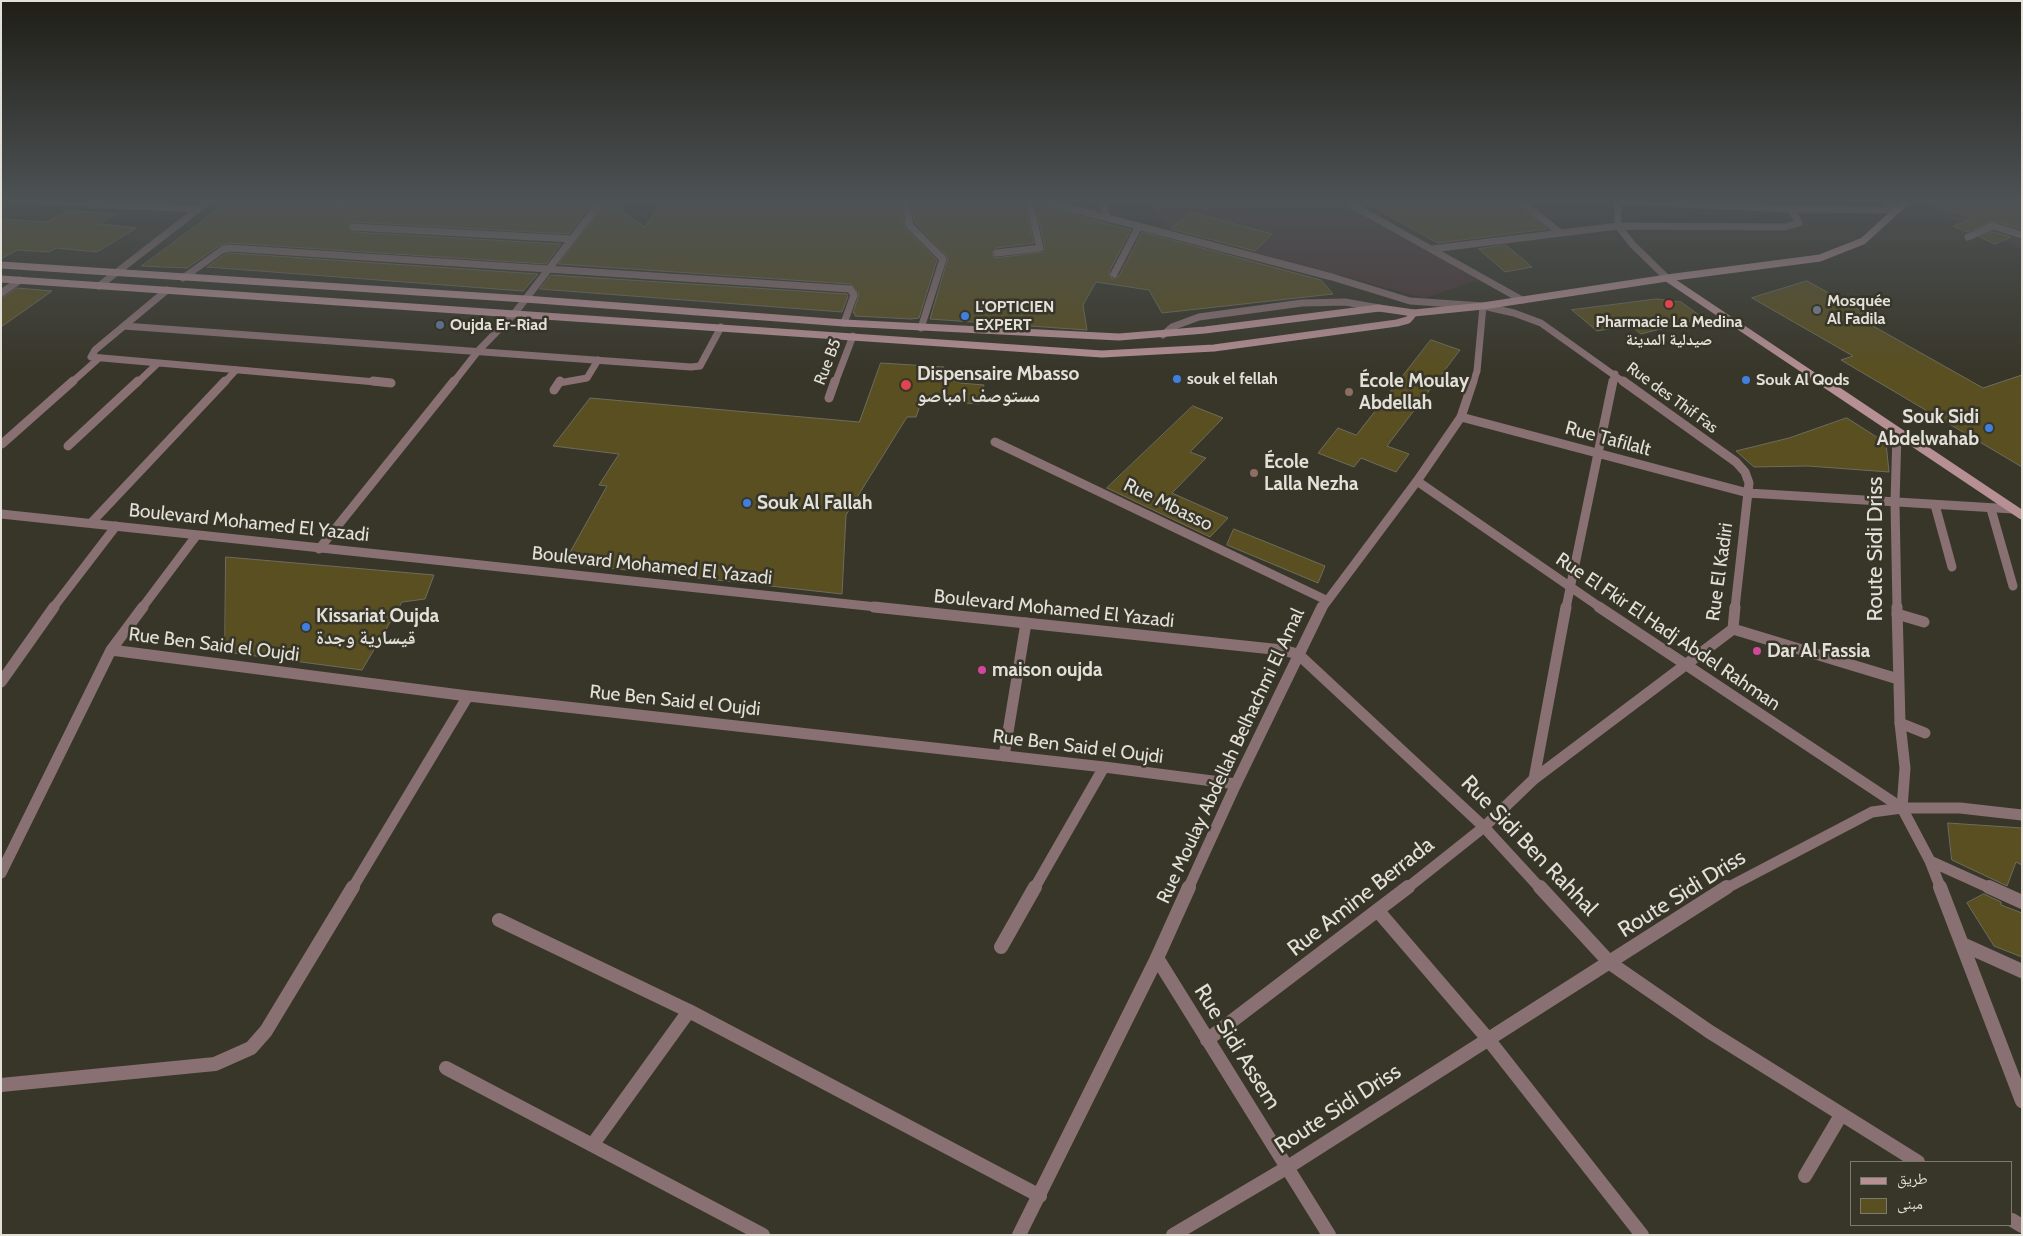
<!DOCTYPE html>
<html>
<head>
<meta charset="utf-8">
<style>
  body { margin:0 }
  #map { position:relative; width:2023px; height:1236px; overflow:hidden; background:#383629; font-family:Cabin,"Noto Naskh Arabic",sans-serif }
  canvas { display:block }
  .frame { position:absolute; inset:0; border:2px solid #e2e0d9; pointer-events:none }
  .legend { position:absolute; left:1850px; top:1161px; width:162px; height:65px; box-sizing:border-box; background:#383629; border:1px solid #7c7a6f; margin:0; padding:6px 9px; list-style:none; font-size:15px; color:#e2e0d9 }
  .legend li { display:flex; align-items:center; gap:10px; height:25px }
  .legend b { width:25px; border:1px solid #7c7a6f }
</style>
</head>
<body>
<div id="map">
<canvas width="2023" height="1236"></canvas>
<div class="frame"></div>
<ul class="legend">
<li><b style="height:6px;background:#b69095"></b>طريق</li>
<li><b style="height:14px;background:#594f20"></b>مبنى</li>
</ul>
</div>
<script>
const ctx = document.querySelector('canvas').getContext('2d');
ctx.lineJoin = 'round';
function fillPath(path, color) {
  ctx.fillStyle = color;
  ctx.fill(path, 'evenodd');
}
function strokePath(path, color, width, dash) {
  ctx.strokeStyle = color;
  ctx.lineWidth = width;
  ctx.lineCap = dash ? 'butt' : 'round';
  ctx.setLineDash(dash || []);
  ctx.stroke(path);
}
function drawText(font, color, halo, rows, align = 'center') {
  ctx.font = font + ' Cabin,"Noto Naskh Arabic",sans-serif';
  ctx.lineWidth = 5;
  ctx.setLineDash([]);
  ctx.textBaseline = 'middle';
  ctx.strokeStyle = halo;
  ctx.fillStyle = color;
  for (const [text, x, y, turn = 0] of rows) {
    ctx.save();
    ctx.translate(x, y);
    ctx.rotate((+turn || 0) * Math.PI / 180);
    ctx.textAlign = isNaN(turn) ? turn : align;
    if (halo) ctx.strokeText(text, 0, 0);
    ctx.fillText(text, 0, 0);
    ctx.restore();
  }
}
fillPath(new Path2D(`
  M1152 200H1335L1478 280 1424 298 1166 228 1154 209Z
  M1937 200H2022V249L1937 213Z`), '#4c3738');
const building = new Path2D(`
  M231 200H337L336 206 341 209 345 207 349 200H595L569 234 353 222 348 226 353 232 561 244 546 264 230 243 219 246 187 268 142 266Z
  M607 200H616L617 208 645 227 660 203 900 201 906 229 937 260 919 318 911 319 855 316V313H853L859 294 850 284 559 264Z
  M919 200H1024L1034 243 996 248 992 253 995 258 1044 252 1045 247 1035 204 1131 230 1109 272 1112 279 1119 276 1142 232 1321 280 1333 294 1162 313 1149 290 1096 282 1083 305 1087 330 930 319 948 258 915 223 911 201Z
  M1361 200H1514L1547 229 1438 243Z
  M1931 200H2022V229L1994 221 1967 232 1953 226 1973 218 1930 203Z
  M67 210 114 214 100 224 136 228 97 252 56 248 49 252 17 250 1 259V219L47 222Z
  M1191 212 1272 234 1255 251 1171 229Z
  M1993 232 2011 237 1995 244 1980 237Z
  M1506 245 1532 267 1505 272 1479 249Z
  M230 253 538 274 523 291 207 267 224 255Z
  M551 275 847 294 848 296 842 312 540 289Z
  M1807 281 1883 323 1873 326 1983 388 2022 375V467L1841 360 1853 356 1752 298Z
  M17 288 52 291 1 327V299Z
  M1657 299 1681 302 1703 318 1641 334 1630 325 1597 331 1572 310Z
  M1431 340 1460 350 1387 446 1409 454 1396 472 1361 458 1354 467 1318 453 1338 428 1356 435Z
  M881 363 944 367 942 376 960 383 984 385 979 404 922 400 916 417H907L846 515 842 594 564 563 607 486 599 485 619 454 553 446 590 398 859 422Z
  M1193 406 1223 418 1190 452 1206 458 1172 493 1228 518 1210 537 1107 488Z
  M1847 418 1886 443 1889 472 1808 466 1754 467 1736 451 1789 438Z
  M1234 529 1325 566 1318 583 1227 545Z
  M226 557 434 575 425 599 402 602 362 670 225 652Z
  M1948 823 2022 828V865L2016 862 2007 886 1952 860Z
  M1984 894 2001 902V905L2022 913V957L1994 946 1967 903Z`);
fillPath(building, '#594f20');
strokePath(building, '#6e6c5e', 1);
strokePath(new Path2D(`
  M1101 200 1107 218
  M1432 249 1618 226 1785 227 1799 223 1791 209
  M1163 335 1172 327 1199 317 1302 303 1345 302 1379 308`), '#887073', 7);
strokePath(new Path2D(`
  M1935 505 1952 567
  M1991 509 2013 586`), '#887073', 9);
strokePath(new Path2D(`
  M1897 614 1924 622
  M1900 723 1925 733`), '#887073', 11);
strokePath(new Path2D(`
  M1968 237 1993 226 2022 235
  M224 383 236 370`), '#887073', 7);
strokePath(new Path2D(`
  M92 522 225 381`), '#887073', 9);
strokePath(new Path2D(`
  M1805 1176 1841 1115`), '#887073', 14);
strokePath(new Path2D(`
  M12 200 198 209
  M905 200 910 226 943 259 921 328
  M1343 200 1522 300
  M1519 200 1559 232
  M1618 201 1791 209 1895 210
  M341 204 344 200
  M353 227 571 239
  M997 253 1040 248 1029 200
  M1114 274 1139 226
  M183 278 222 250 230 248 850 289 854 295 844 323
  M167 290 95 350 91 357 387 383
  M1 293 20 280
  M1483 306 1514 313 1541 323 1625 383
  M124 326 691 367 700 366 721 327
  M71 383 98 359
  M137 383 157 364
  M453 383 478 351 514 314 602 200
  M559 383 587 378 598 360
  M835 383 853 336
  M1613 383 1615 374`), '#887073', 7);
strokePath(new Path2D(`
  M373 381 391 383
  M1623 381 1736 462 1745 472 1749 483 1735 608
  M554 390 560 381
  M829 398 835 381
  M1461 417 1748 493 2013 509
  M995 442 1326 600
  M2 444 73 381
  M68 446 138 381
  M1417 481 1601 608
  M319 549 454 381
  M53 608 116 526
  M142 608 196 536
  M1566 608 1613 381`), '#887073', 9);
strokePath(new Path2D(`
  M1599 607 1902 808 1930 861 1941 889
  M1733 629 1898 679
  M111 650 468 696 1104 767 1236 784
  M1298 654 1484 827 1541 889
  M1 682 54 607
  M1004 756 1026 623
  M1534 779 1566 607
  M1930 861 1992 889
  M1 873 111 650 143 607
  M352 889 468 696
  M1034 889 1104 767
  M1406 889 1484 827 1534 779 1733 629 1735 607`), '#887073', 11);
strokePath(new Path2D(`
  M1540 887 1610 963 1710 1032 1918 1162
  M1940 887 2022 1101
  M1989 887 2022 902
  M1378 911 1488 1039 1642 1235
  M499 920 689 1011 1040 1196
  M1962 944 2022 971
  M1001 947 1035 887
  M1157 958 1329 1235
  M1207 1040 1408 887
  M446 1068 763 1235
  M1 1085 215 1064 251 1048 266 1031 353 887
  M593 1144 689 1011
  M2012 1220 2022 1226`), '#887073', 14);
strokePath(new Path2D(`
  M1039 200 1332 277 1410 301 1483 306 1477 371 1473 383
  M1618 200V226L1633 245 1667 278
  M1885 200 1895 210
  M99 286 210 200`), '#887073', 7);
strokePath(new Path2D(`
  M1897 432 1895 503 1897 608
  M1 514 886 608
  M1322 608 1417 481 1461 417 1473 381`), '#887073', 9);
strokePath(new Path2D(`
  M874 607 1282 650 1298 654
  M1897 607 1900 723 1905 768 1902 808
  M1188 889 1236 784 1322 607
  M1725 889 1872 812 1902 808H1960L2022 815`), '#887073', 11);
strokePath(new Path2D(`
  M1019 1235 1157 958 1189 887
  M1173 1235 1288 1167 1727 887`), '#887073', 14);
strokePath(new Path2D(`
  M1 265 525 299 844 323 1119 337 1205 330 1379 308 1414 313 1483 306 1667 278 1820 258 1863 241 1908 200
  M1667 278 1824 383
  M1 279 1102 354 1214 348 1397 323 1408 320 1414 313`), '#b69095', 7);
strokePath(new Path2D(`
  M1822 381 2022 515`), '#b69095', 9);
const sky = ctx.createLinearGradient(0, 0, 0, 373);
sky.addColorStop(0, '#1f1e17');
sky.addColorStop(0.54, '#4d5254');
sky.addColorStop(1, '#4d525400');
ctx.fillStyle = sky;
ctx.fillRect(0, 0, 2023, 373);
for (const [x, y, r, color] of [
  [1669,304,5,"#e0444e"],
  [1817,310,5,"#6b7280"],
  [965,316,5,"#3f7fe0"],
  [440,325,5,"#5c6f8a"],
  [1177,379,5,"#3f7fe0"],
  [1746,380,5,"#3f7fe0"],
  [906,385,6,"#e0444e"],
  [1349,392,5,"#8d6e63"],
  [1989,428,5,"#3f7fe0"],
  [1254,473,5,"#8d6e63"],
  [747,503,5,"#3f7fe0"],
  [306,627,5,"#3f7fe0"],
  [1757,651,5,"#d1479c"],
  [982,670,5,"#d1479c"]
]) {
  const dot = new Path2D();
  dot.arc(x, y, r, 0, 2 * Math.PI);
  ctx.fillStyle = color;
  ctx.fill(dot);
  strokePath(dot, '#383629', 2);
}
drawText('bold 16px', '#e2e0d9', '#383629', [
  ["Mosquée",1827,301],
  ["Al Fadila",1827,319],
  ["L'OPTICIEN",975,307],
  ["EXPERT",975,325],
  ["Pharmacie La Medina",1669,322,"center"],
  ["صيدلية المدينة",1669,340,"center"],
  ["Oujda Er-Riad",450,325],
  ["souk el fellah",1187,379],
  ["Souk Al Qods",1756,380]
], 'left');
drawText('16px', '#e2e0d9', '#383629', [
  ["Rue B5",828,362,-69],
  ["Rue des Thif Fas",1672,398,36]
]);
drawText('bold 19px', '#e2e0d9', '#383629', [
  ["Dispensaire Mbasso",917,374],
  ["مستوصف امباصو",917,396],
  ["École Moulay",1359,381],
  ["Abdellah",1359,403],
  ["Souk Sidi",1979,417,"right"],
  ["Abdelwahab",1979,439,"right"],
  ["École",1264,462],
  ["Lalla Nezha",1264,484],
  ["Souk Al Fallah",757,503],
  ["Kissariat Oujda",316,616],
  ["قيسارية وجدة",316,638],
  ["Dar Al Fassia",1767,651],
  ["maison oujda",992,670]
], 'left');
drawText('19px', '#e2e0d9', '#383629', [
  ["Rue Tafilalt",1608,439,15],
  ["Rue Mbasso",1168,505,26],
  ["Boulevard Mohamed El Yazadi",249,523,6],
  ["Boulevard Mohamed El Yazadi",652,566,6],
  ["Rue El Kadiri",1720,572,-82],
  ["Boulevard Mohamed El Yazadi",1054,609,6],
  ["Rue El Fkir El Hadj Abdel Rahman",1668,632,34],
  ["Rue Ben Said el Oujdi",214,645,7],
  ["Rue Ben Said el Oujdi",675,701,6],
  ["Rue Ben Said el Oujdi",1078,747,7],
  ["Rue Moulay Abdellah Belhachmi El Amal",1231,756,-65]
]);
drawText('22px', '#e2e0d9', '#383629', [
  ["Route Sidi Driss",1876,549,-90],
  ["Rue Sidi Ben Rahhal",1529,846,46],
  ["Route Sidi Driss",1682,894,-32],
  ["Rue Amine Berrada",1361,897,-38],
  ["Rue Sidi Assem",1237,1047,58],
  ["Route Sidi Driss",1338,1109,-33]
]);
</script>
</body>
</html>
